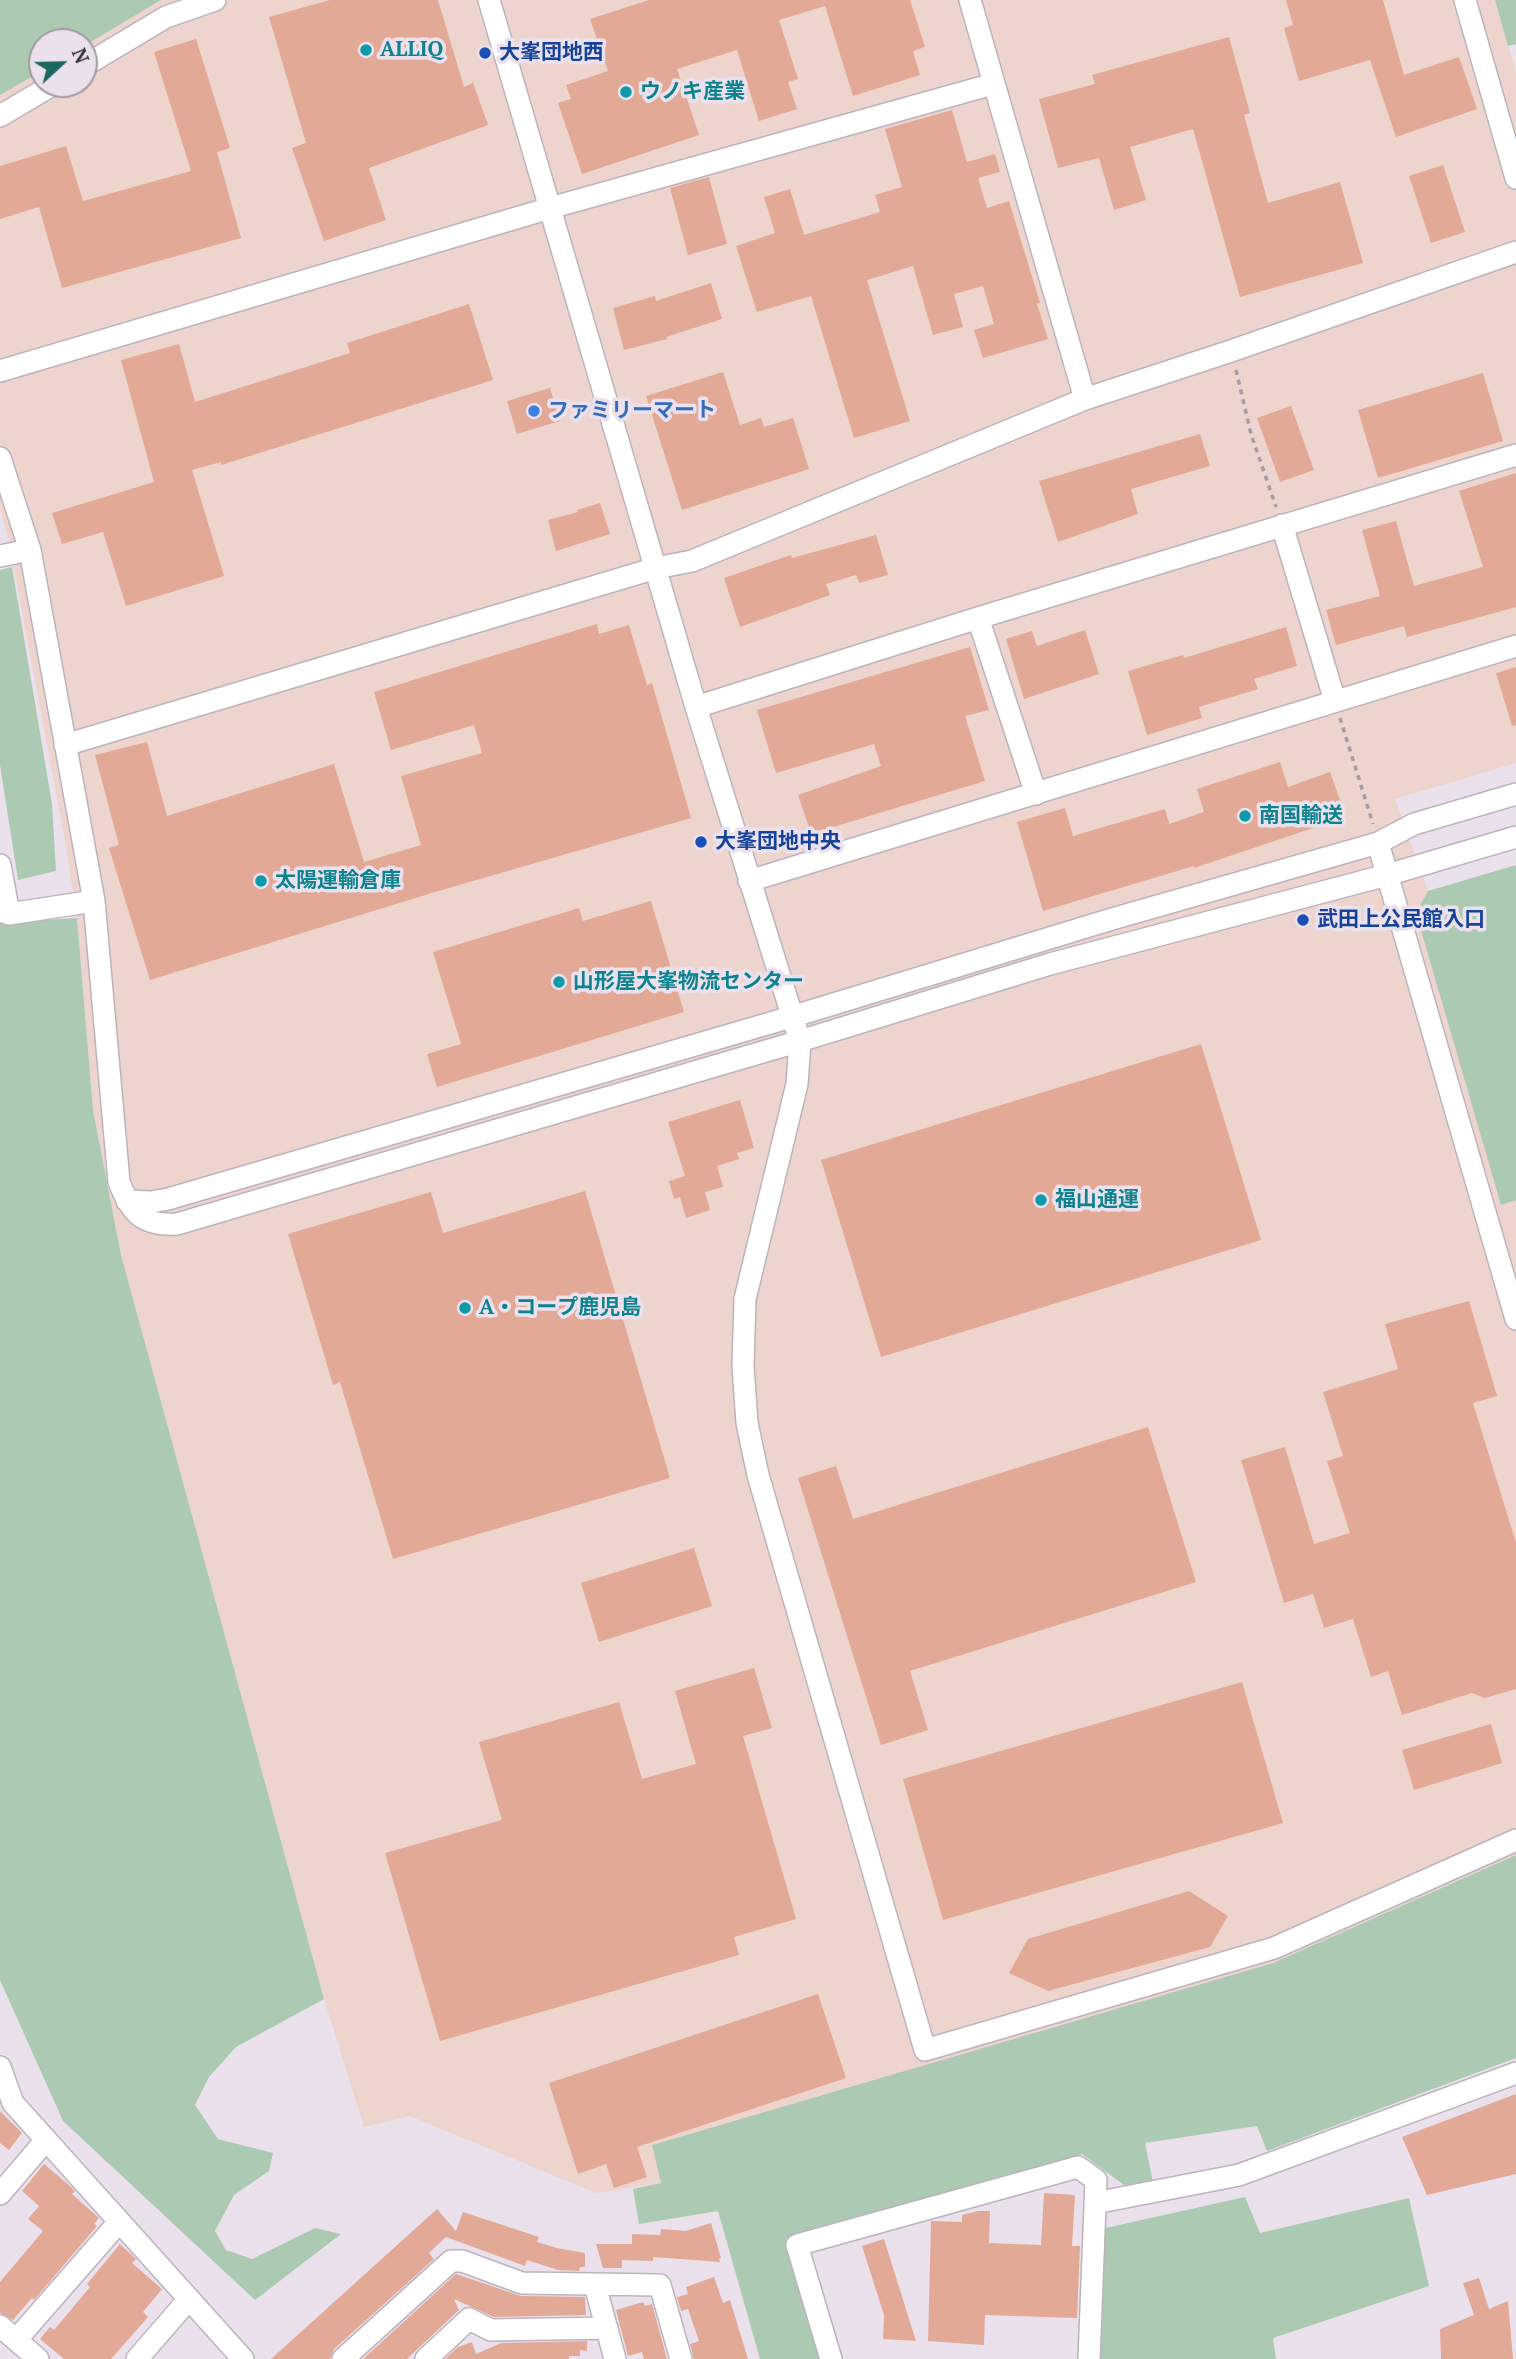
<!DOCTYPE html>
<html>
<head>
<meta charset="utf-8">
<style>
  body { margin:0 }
  #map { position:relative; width:1516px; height:2359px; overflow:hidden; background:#eae1ed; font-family:"PT Serif",serif }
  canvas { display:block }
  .north { position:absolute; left:28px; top:28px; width:70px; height:70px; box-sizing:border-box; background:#eae1ed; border:2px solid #a09aa3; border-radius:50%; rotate:68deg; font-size:19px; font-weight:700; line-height:28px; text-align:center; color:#322f34 }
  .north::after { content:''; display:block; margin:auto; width:24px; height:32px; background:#1b665f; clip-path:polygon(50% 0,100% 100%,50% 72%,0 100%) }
</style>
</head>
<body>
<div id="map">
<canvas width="1516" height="2359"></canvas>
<div class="north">N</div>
</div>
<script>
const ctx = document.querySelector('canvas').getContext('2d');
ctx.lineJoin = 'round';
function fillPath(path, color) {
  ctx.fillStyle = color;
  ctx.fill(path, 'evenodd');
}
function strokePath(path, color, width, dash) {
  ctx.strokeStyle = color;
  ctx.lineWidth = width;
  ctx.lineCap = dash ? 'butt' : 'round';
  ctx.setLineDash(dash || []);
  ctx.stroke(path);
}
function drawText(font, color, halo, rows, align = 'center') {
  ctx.font = font + ' "PT Serif","Noto Sans JP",serif';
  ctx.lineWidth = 7;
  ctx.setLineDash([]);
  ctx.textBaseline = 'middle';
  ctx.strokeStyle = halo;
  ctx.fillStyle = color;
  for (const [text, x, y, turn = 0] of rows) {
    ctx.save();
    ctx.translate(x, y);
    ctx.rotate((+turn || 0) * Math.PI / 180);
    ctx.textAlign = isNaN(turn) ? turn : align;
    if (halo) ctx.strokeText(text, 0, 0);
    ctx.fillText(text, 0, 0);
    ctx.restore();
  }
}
fillPath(new Path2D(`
  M161 0H1495L1516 72V763L1395 799 1428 891 1427 898 1516 881V1855L1273 1963 652 2145 662 2183 596 2193 410 2116 364 2127 324 1999 121 1255 93 1110 77 918 63 830 8 537 0 510V95L42 71V84H84V46Z`), '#edd4cd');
fillPath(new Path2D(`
  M0 0H161L84 46V42H42V71L0 95Z
  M1495 0H1516V44L1508 46Z
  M12 567 52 804 56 871 18 880 0 765V570Z
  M1516 865V1200L1501 1205 1416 913 1428 891Z
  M77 918 93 1110 121 1255 324 1999 236 2047 209 2077 195 2105 218 2139 273 2153 269 2171 234 2195 215 2231 226 2250 252 2259 315 2228 341 2234 255 2300 63 2121 0 1980V923Z
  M1516 1855V2058L1267 2151 1257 2126 1145 2143 1153 2182 1124 2185 1082 2154 786 2238 820 2359H760L718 2211 639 2224 633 2189 661 2183 652 2145 1273 1963Z
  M1245 2197 1260 2233 1409 2198 1429 2286 1273 2338 1276 2359H1098L1101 2229Z`), '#accab2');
fillPath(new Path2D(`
  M330 0H438L464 87 473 83 488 125 369 168 386 220 324 241 292 148 306 143 269 17Z
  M649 0H910L925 47 913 51 920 75 853 96 825 6 779 20 798 79 788 82 797 109 759 121 737 50 677 69 699 135 582 174 558 103 571 99 566 85 608 71 590 19Z
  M1286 0H1383L1404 75 1459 57 1477 109 1396 137 1370 60 1299 81 1284 28 1293 25Z
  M1229 37 1250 113 1244 115 1268 203 1340 182 1363 263 1240 297 1193 129 1130 147 1146 200 1114 210 1099 158 1058 168 1039 99 1095 84 1092 75Z
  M196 39 230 148 217 152 241 238 62 288 39 207 0 219V166L66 146 83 201 191 171 154 52Z
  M952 110 967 162 995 154 1000 172 978 178 987 208 1009 201 1040 303 1037 304 1048 339 983 358 974 330 994 324 983 286 954 294 963 327 933 335 913 266 867 280 910 421 854 438 811 296 757 312 736 246 775 233 764 197 790 189 804 235 880 212 875 195 902 187 885 129Z
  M1443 165 1465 232 1431 243 1409 176Z
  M709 177 727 244 688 255 670 188Z
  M711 283 722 319 666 337 667 339 624 350 613 308 655 296 656 301Z
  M469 304 493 380 221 465V462L192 470 224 576 126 606 103 532 62 544 52 513 154 482 121 360 179 344 195 402 350 353 347 343Z
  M723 372 740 425 761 418 764 427 793 418 809 469 682 510 646 396Z
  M1483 373 1503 441 1378 478 1358 410Z
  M550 388 560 421 517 434 507 401Z
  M1291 406 1314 470 1280 482 1257 418Z
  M1200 434 1210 466 1131 489 1138 514 1058 542 1039 481Z
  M1516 473V607L1407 637 1404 626 1336 645 1326 610 1380 596 1362 530 1396 521 1414 586 1483 567 1459 491Z
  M600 503 610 534 556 551 548 520 578 512 577 510Z
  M876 535 888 575 859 583 856 575 826 584 830 595 740 627 724 578 791 555 792 558Z
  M597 624 599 634 629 625 647 685 652 683 691 818 435 892 150 980 109 848 119 845 95 755 147 742 167 816 334 764 364 862 421 845 401 776 482 753 474 725 391 750 374 692Z
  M1286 627 1297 666 1254 679 1258 689 1199 707 1202 718 1147 735 1128 671 1183 655 1184 658Z
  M1085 630 1099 674 1024 699 1006 639 1032 631 1037 646Z
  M970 647 989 710 965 716 985 781 833 827V829L812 836 798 795 881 766 874 744 776 773 757 710Z
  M1516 667V725L1512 726 1496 673Z
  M1280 762 1288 787 1330 772 1346 817 1194 868V866L1043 911 1017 822 1065 808 1073 836 1165 809 1169 824 1204 812 1197 789Z
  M651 901 684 1012 437 1087 427 1054 461 1044 433 952 579 908 583 921Z
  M1201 1044 1261 1240 881 1357 821 1160Z
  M740 1100 754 1148 737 1153 739 1159 717 1166 723 1187 705 1192 710 1210 686 1218 680 1197 674 1199 669 1181 685 1176 668 1122Z
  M585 1191 670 1478 393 1559 340 1382 333 1385 288 1234 431 1192 443 1233Z
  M1469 1301 1497 1396 1473 1403 1516 1543V1689L1485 1698 1472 1693 1402 1715 1388 1671 1371 1677 1353 1619 1324 1628 1313 1594 1284 1603 1241 1460 1285 1447 1314 1544 1350 1533 1327 1461 1343 1456 1323 1392 1398 1369 1385 1324Z
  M1148 1427 1196 1582 910 1671 928 1730 881 1745 798 1478 836 1466 853 1519Z
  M694 1548 712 1606 599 1642 581 1583Z
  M754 1668 772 1728 743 1736 796 1919 734 1937 739 1955 440 2041 385 1853 502 1820 479 1742 619 1702 642 1779 696 1764 675 1691Z
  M1242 1682 1283 1823 943 1920 903 1779Z
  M1491 1724 1502 1763 1414 1790 1402 1750Z
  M1189 1891 1228 1916 1210 1947 1048 1991 1009 1973 1028 1939Z
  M818 1994 846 2078 637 2147 647 2177 614 2188 606 2164 578 2174 549 2083Z
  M1516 2094V2174L1427 2195 1402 2137Z
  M0 2111 22 2133 9 2150 0 2143Z
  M44 2164 69 2185 75 2191 72 2194 99 2218 94 2224 97 2226 34 2300 32 2298 13 2320 0 2313V2282L43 2231 28 2219 39 2206 22 2191Z
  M1044 2193 1075 2195 1072 2246H1080L1077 2318 985 2315 984 2345 928 2341 931 2221 962 2222V2215L978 2211H990L989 2243 1041 2245Z
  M437 2209 456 2231 463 2212 539 2237 537 2242 557 2248 585 2253V2267H580L579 2271 558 2270 527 2260 525 2266 446 2237 429 2253 434 2259 334 2349 330 2359H271Z
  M711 2223 721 2258H719L720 2262 653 2257V2261L622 2260V2268H603L596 2244H632V2234L660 2235 661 2229 686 2231Z
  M884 2239 916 2341 883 2339 884 2315 862 2246Z
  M120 2244 136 2259 132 2263 162 2289 143 2312 148 2317 111 2359H64L40 2339 50 2327 54 2330 90 2287 87 2284Z
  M456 2274 521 2296 585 2297 586 2315 494 2317 454 2299 459 2310 407 2359H363Z
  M714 2277 723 2303 730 2300 748 2359H694L690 2344 699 2341 688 2309 681 2311 677 2297 688 2294 686 2287Z
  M1479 2278 1489 2309 1508 2301 1513 2359H1441L1440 2329 1474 2315 1463 2283Z
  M643 2302 645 2306 652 2304 667 2359H644L642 2352 628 2356 616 2310Z
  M587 2341V2351L580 2350V2356H569V2359H445L458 2347 472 2342 476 2354 501 2343Z`), '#e3a997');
const minor = new Path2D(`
  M489 0 696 707 800 1041 797 1084 745 1299 743 1366 747 1423 758 1475 925 2050 1274 1948 1516 1840
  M970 0 1085 399
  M1465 0 1516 178
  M84 66 166 17 215 0
  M0 116 54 84
  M0 371 550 208 993 84
  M0 458 30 550 94 901 119 1182C131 1213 142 1226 177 1224L800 1041 1050 964 1387 875 1516 837
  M1282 525 1335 701
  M0 556 30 550
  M978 618 1036 794
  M696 707 978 618 1516 455
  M65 745 656 568 692 561 1085 399 1231 351 1516 252
  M1378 843 1516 1319
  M0 865 9 914
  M749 881 1516 646
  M0 911 9 914 94 901
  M127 1201 151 1202 168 1199 791 1017 1112 919 1378 843 1414 824 1516 794
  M0 2067 13 2103 243 2359
  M0 2194 46 2140
  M1095 2203 1239 2175 1516 2073
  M595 2285 615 2359
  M0 2326 38 2359
  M16 2340 119 2222
  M137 2359 189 2299
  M343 2359 451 2261H462L522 2283 660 2285 681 2359
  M426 2359 469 2319 491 2330 607 2328
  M831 2359 797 2245 1078 2167 1096 2180 1089 2359`);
strokePath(minor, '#bcb3bf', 24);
strokePath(new Path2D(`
  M1236 370 1251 434 1276 507
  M1340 718 1373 824`), '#a59ea7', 3.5, [5, 5]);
strokePath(minor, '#fff', 21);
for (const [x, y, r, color] of [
  [366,50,7,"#0f9aa8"],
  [485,53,7,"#1a4fb4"],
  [626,92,7,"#0f9aa8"],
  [534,411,7,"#3f7fe0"],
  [1245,816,7,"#0f9aa8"],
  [701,842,7,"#1a4fb4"],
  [261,881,7,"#0f9aa8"],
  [1303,920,7,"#1a4fb4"],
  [559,982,7,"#0f9aa8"],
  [1041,1200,7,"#0f9aa8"],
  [465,1308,7,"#0f9aa8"]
]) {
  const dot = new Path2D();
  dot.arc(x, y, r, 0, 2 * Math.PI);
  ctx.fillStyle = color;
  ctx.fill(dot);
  strokePath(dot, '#eae1ed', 2.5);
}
drawText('bold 21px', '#0d838f', '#eae1ed', [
  ["ALLIQ",380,50],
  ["ウノキ産業",640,92],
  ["南国輸送",1259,816],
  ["太陽運輸倉庫",275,881],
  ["山形屋大峯物流センター",573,982],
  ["福山通運",1055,1200],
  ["A・コープ鹿児島",479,1308]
], 'left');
drawText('bold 21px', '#164399', '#eae1ed', [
  ["大峯団地西",499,53],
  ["大峯団地中央",715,842],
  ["武田上公民館入口",1317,920]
], 'left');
drawText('bold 21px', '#366cbe', '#eae1ed', [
  ["ファミリーマート",548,411]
], 'left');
</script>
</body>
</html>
